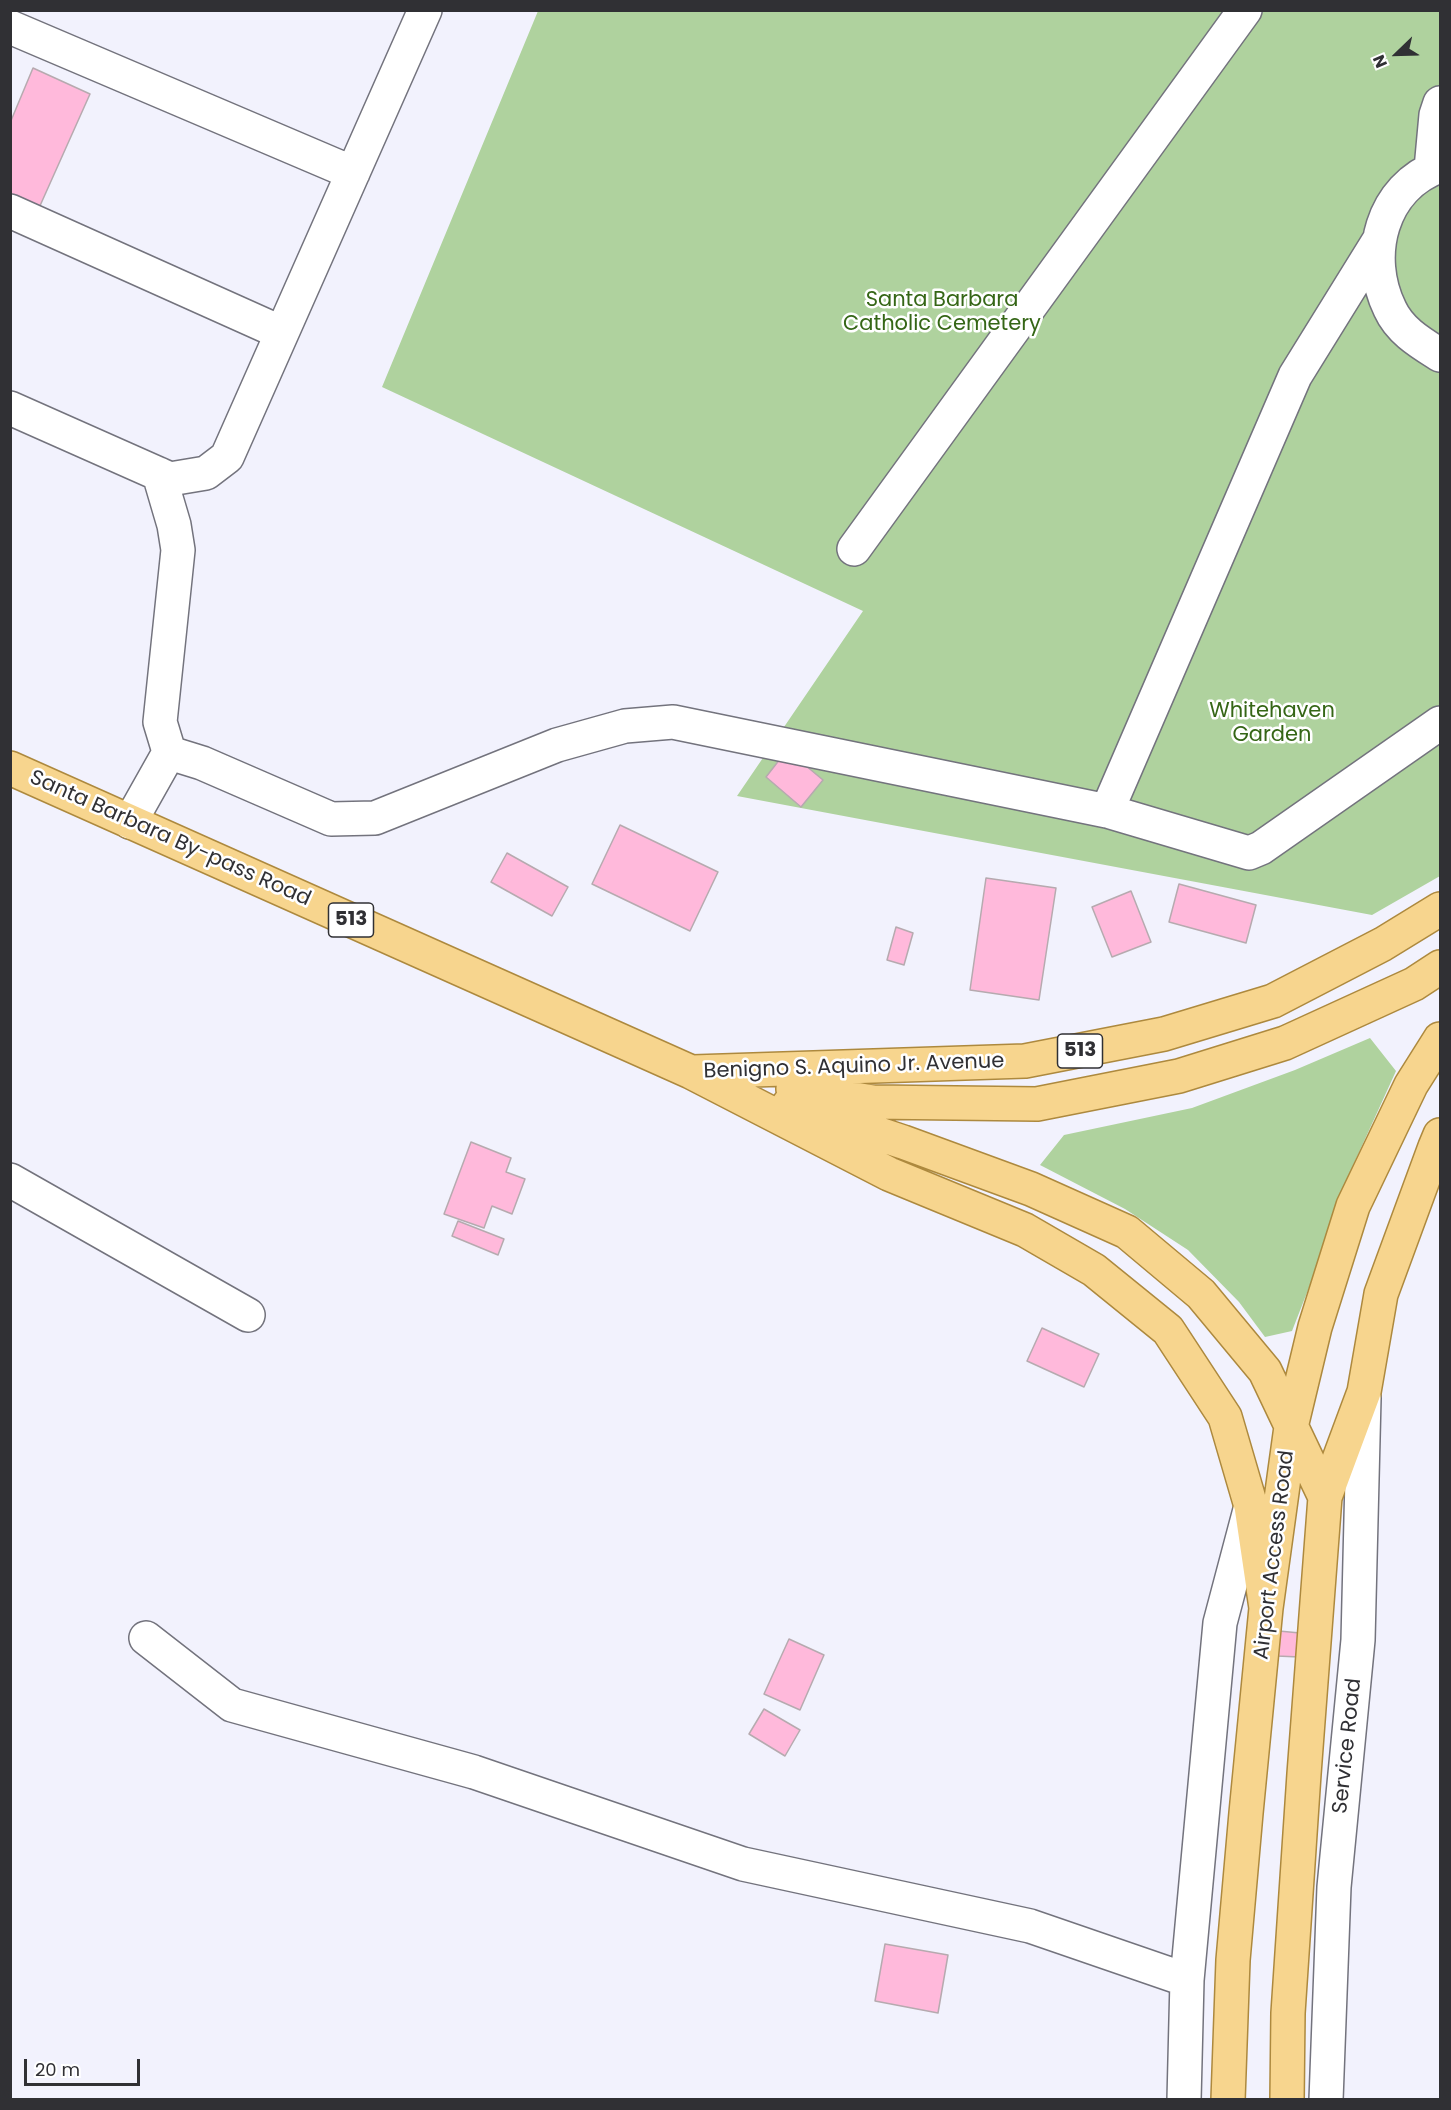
<!DOCTYPE html>
<html>
<head>
<meta charset="utf-8">
<style>
  body { margin:0 }
  #map { position:relative; width:1451px; height:2110px; overflow:hidden; background:#f2f2fd; font-family:Poppins,sans-serif }
  canvas { display:block }
  .frame { position:absolute; inset:0; border:12px solid #303034; pointer-events:none }
  .north { position:absolute; left:1367px; top:24px; width:60px; height:60px; -webkit-text-stroke:4px #fff; paint-order:stroke; rotate:247deg; font-size:16px; font-weight:700; line-height:24px; text-align:center; color:#303034 }
  .north::after { content:''; display:block; margin:auto; width:21px; height:27px; background:#303034; clip-path:polygon(50% 0,100% 100%,50% 72%,0 100%) }
  .scale { position:absolute; left:24px; top:2059px; width:116px; height:27px; box-sizing:border-box; border:3px solid #303034; border-top:0; padding-left:8px; font-size:18px; line-height:21px; white-space:nowrap; color:#303034; -webkit-text-stroke:4px #fff; paint-order:stroke }
</style>
</head>
<body>
<div id="map">
<canvas width="1451" height="2110"></canvas>
<div class="frame"></div>
<div class="north">N</div>
<div class="scale">20 m</div>
</div>
<script>
const ctx = document.querySelector('canvas').getContext('2d');
ctx.lineJoin = 'round';
function fillPath(path, color) {
  ctx.fillStyle = color;
  ctx.fill(path, 'evenodd');
}
function strokePath(path, color, width, dash) {
  ctx.strokeStyle = color;
  ctx.lineWidth = width;
  ctx.lineCap = dash ? 'butt' : 'round';
  ctx.setLineDash(dash || []);
  ctx.stroke(path);
}
function drawText(font, color, halo, rows, align = 'center') {
  ctx.font = font + ' Poppins,sans-serif';
  ctx.lineWidth = 5;
  ctx.setLineDash([]);
  ctx.textBaseline = 'middle';
  ctx.strokeStyle = halo;
  ctx.fillStyle = color;
  for (const [text, x, y, turn = 0] of rows) {
    ctx.save();
    ctx.translate(x, y);
    ctx.rotate((+turn || 0) * Math.PI / 180);
    ctx.textAlign = isNaN(turn) ? turn : align;
    if (halo) ctx.strokeText(text, 0, 0);
    ctx.fillText(text, 0, 0);
    ctx.restore();
  }
}
fillPath(new Path2D(`
  M538 11H1440V876L1372 915 737 796 863 611 382 387Z
  M1370 1038 1396 1071 1345 1183 1317 1267 1292 1331 1265 1337 1239 1302 1188 1250 1125 1209 1040 1165 1064 1135 1192 1108 1295 1070Z`), '#afd29e');
const building = new Path2D(`
  M33 68 90 94 39 208 10 195V123Z
  M787 750 823 780 801 807 766 777Z
  M620 825 718 872 690 931 592 884Z
  M507 853 568 887 552 916 491 882Z
  M986 878 1056 888 1039 1000 970 990Z
  M1179 884 1256 905 1246 943 1169 922Z
  M1131 891 1151 942 1112 957 1092 907Z
  M896 927 913 933 904 965 887 960Z
  M471 1142 511 1158 506 1172 525 1179 512 1214 492 1206 484 1228 444 1214Z
  M458 1221 504 1239 498 1255 452 1236Z
  M1042 1328 1099 1354 1084 1387 1027 1361Z
  M1279 1631 1300 1633 1299 1657 1277 1656Z
  M789 1639 824 1655 800 1710 764 1694Z
  M764 1709 800 1730 785 1756 749 1734Z
  M885 1944 948 1955 938 2013 875 2001Z`);
fillPath(building, '#ffb9db');
strokePath(building, '#b6aaaf', 1.5);
const minor = new Path2D(`
  M10 27 353 173
  M1440 166C1381 187 1364 256 1390 309 1400 331 1421 343 1440 355
  M1431 169 1436 115 1440 103
  M10 211 282 333
  M10 408 170 479 206 473 227 457 425 10
  M159 474 174 525 178 550 160 722 170 755
  M854 549 1245 10
  M1107 811 1295 376 1378 242
  M130 822 166 758 173 754 202 763 331 819 375 818 557 745 625 726 673 722 1107 811 1249 853 1261 848 1440 723
  M10 1180 248 1315
  M146 1638 232 1705 474 1772 743 1864 1030 1926 1187 1980
  M1184 2100 1187 1980 1220 1623 1251 1506
  M1326 2100 1334 1887 1358 1640 1364 1398`);
const major = new Path2D(`
  M10 768 691 1072 889 1174 1025 1230 1094 1270 1168 1330 1225 1417 1251 1506 1266 1608
  M693 1072 1025 1061 1164 1034 1273 1001 1383 944 1440 909
  M793 1089 873 1102 1037 1104 1179 1076 1285 1043 1414 984 1440 967
  M789 1104 903 1142 1031 1189 1127 1232 1201 1294 1265 1371 1325 1497
  M1228 2100 1233 1960 1246 1813 1266 1608 1291 1427 1315 1327 1353 1206 1411 1085 1440 1039
  M1287 2100 1288 2013 1304 1774 1325 1497 1364 1392 1381 1294 1435 1147 1440 1135`);
strokePath(minor, '#73737d', 36);
strokePath(major, '#ad893e', 36);
strokePath(minor, '#fff', 33);
strokePath(major, '#f7d58e', 33);
for (const [x, y, w] of [
  [351,920,45],
  [1080,1051,45]
]) {
  const box = new Path2D();
  box.roundRect(x - w / 2, y - 17, w, 34, 4.5);
  ctx.fillStyle = '#fff';
  ctx.fill(box);
  strokePath(box, '#303034', 1.5);
}
drawText('bold 20px', '#303034', null, [
  ["513",351,920],
  ["513",1080,1051]
]);
drawText('21px', '#356616', '#fff', [
  ["Santa Barbara",942,301],
  ["Catholic Cemetery",942,325],
  ["Whitehaven",1272,712],
  ["Garden",1272,736]
]);
drawText('21px', '#303034', '#fff', [
  ["Santa Barbara By-pass Road",170,839,24],
  ["Benigno S. Aquino Jr. Avenue",854,1067,-2],
  ["Airport Access Road",1275,1555,-83],
  ["Service Road",1348,1746,-84]
]);
</script>
</body>
</html>
